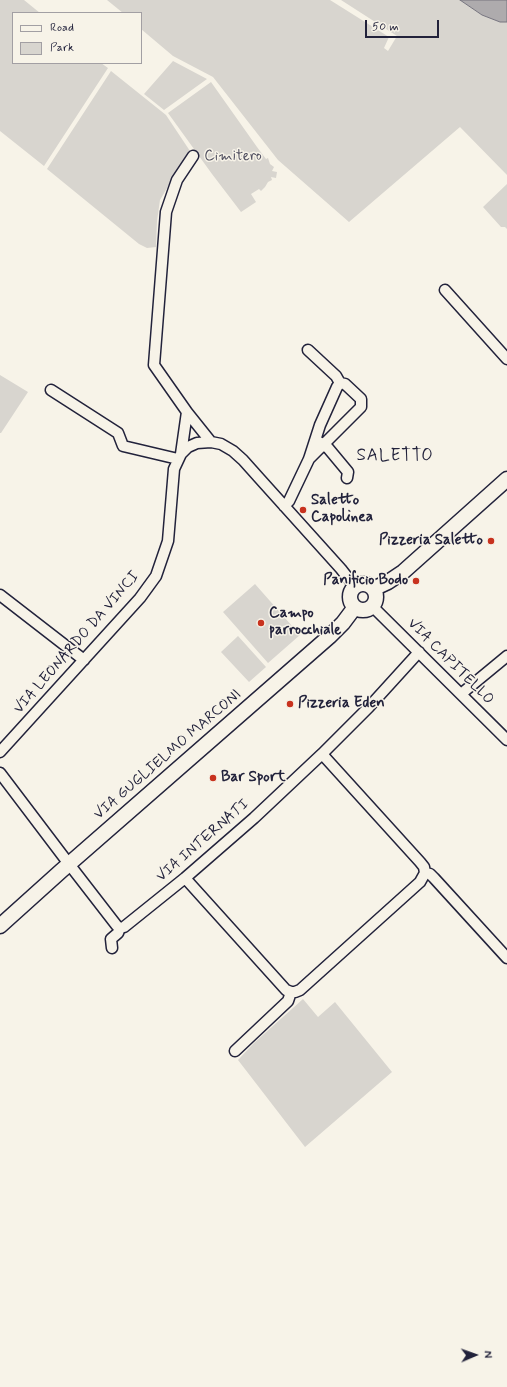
<!DOCTYPE html>
<html>
<head>
<meta charset="utf-8">
<style>
	body { margin:0 }
	#map { position:relative; width:507px; height:1387px; overflow:hidden; background:#f7f3e8; font-family:Mynerve,sans-serif }
	canvas { display:block }
	.legend { position:absolute; left:12px; top:12px; width:130px; height:52px; box-sizing:border-box; background:#f7f3e8; border:1px solid #a29fa3; margin:0; padding:5px 7px; list-style:none; font-size:12px; color:#22223b }
	.legend li { display:flex; align-items:center; gap:8px; height:20px }
	.legend b { width:20px; border:1px solid #a29fa3 }
	.north { position:absolute; left:455px; top:1335px; width:40px; height:40px; -webkit-text-stroke:3px #f7f3e8; paint-order:stroke; rotate:88deg; font-size:11px; font-weight:700; line-height:16px; text-align:center; color:#22223b }
	.north::after { content:''; display:block; margin:auto; width:14px; height:18px; background:#22223b; clip-path:polygon(50% 0,100% 100%,50% 72%,0 100%) }
	.scale { position:absolute; left:365px; top:20px; width:74px; height:18px; box-sizing:border-box; border:2px solid #22223b; border-top:0; padding-left:5px; font-size:12px; line-height:14px; white-space:nowrap; color:#22223b; -webkit-text-stroke:3px #f7f3e8; paint-order:stroke }
</style>
</head>
<body>
<div id="map">
<canvas width="507" height="1387"></canvas>
<ul class="legend">
<li><b style="height:5px;background:#f7f3e8"></b>Road</li>
<li><b style="height:11px;background:#d8d5cf"></b>Park</li>
</ul>
<div class="north">N</div>
<div class="scale">50 m</div>
</div>
<script>
const context = document.querySelector('canvas').getContext('2d');
context.lineJoin = 'round';
function paint(path, color) {
  context.fillStyle = color;
  context.fill(path, 'evenodd');
}
function poly(rows) {
  const path = new Path2D();
  for (const r of rows) {
    if (r.length === 3) {
      path.moveTo(r[0] + r[2], r[1]);
      path.arc(r[0], r[1], r[2], 0, 2 * Math.PI);
      continue;
    }
    path.moveTo(r[0], r[1]);
    for (let i = 2; i < r.length; i += 2) path.lineTo(r[i], r[i + 1]);
  }
  return path;
}
function strokePath(path, color, width, dash) {
  context.strokeStyle = color;
  context.lineWidth = width;
  context.lineCap = dash ? 'butt' : 'round';
  context.setLineDash(dash || []);
  context.stroke(path);
}
function drawText(font, color, halo, rows, align = 'center') {
  context.font = font + ' Mynerve,sans-serif';
  context.lineWidth = 3;
  context.setLineDash([]);
  context.textBaseline = 'middle';
  context.strokeStyle = halo;
  context.fillStyle = color;
  for (const [text, x, y, turn = 0] of rows) {
    context.save();
    context.translate(x, y);
    context.rotate((+turn || 0) * Math.PI / 180);
    context.textAlign = isNaN(turn) ? turn : align;
    if (halo) context.strokeText(text, 0, 0);
    context.fillText(text, 0, 0);
    context.restore();
  }
}
const green = poly([
	[0,0,24,0,40,13,13,13,13,63,101,63,108,68,44,166,0,131],
	[107,0,330,0,389,37,384,48,388,51,397,36,341,0,460,0,482,15,500,22,507,22,507,175,460,127,349,222,278,160,213,77,173,56,141,29,141,13,123,13],
	[173,61,207,79,164,110,144,94],
	[111,71,166,115,190,151,173,178,160,200,157,221,156,247,147,248,139,244,47,169],
	[211,82,257,147,266,159,268,158,270,164,274,167,272,171,277,172,276,178,271,177,272,180,268,182,265,187,261,191,259,189,251,194,256,202,241,212,212,174,168,113],
	[507,184,507,229,505,227,501,227,483,207],
	[0,375,28,392,1,433,0,433],
	[255,584,300,635,268,663,223,612],
	[238,636,266,667,249,682,221,652],
	[303,999,318,1017,335,1002,392,1072,305,1147,238,1060,254,1043]
]);
const water = poly([
	[460,0,507,0,507,22,500,22,482,15,460,0]
]);
const street = poly([
	[445,290,507,359],
	[308,350,336,376,340,383,345,384,361,399,361,407,309,459],
	[51,390,118,433,123,446,178,459],
	[187,412,211,442],
	[319,442,328,448,348,472,347,478],
	[181,454,187,412,154,365,166,212,177,180,193,156],
	[284,506,289,501,309,459,320,425,337,387,340,383],
	[0,595,84,660],
	[372,606,507,740],
	[461,694,507,656],
	[0,752,140,598,156,576,168,541,174,469,181,454,188,447,197,443,211,442,221,444,233,451,243,460,260,479,341,569,355,587],
	[0,773,69,864,117,926,120,928],
	[425,873,430,874,434,878,507,958],
	[185,878,286,990,291,992,295,992,300,990,420,882,425,873,424,867,420,862,322,754],
	[112,948,111,939,118,933,120,928,124,927,185,878,254,818,322,754,369,707,419,652],
	[235,1051,288,1001,291,992]
]);
const secondary = poly([
	[363,597,13],
	[373,589,388,582,403,572,507,479],
	[0,926,61,871,330,636,343,623,355,607]
]);
const markers = [
	[303,510,4,"#c8321e"],
	[491,541,4,"#c8321e"],
	[416,581,4,"#c8321e"],
	[261,623,4,"#c8321e"],
	[290,704,4,"#c8321e"],
	[213,778,4,"#c8321e"]
];
const parkNames = [
	["Cimitero",233,157]
];
const poiNames = [
	["Saletto",311,501],
	["Capolinea",311,518],
	["Pizzeria Saletto",483,541,"right"],
	["Panificio Bodo",408,581,"right"],
	["Campo",269,614],
	["parrocchiale",269,631],
	["Pizzeria Eden",298,704],
	["Bar Sport",221,778]
];
const streetNames = [
	["VIA LEONARDO DA VINCI",77,643,-49],
	["VIA CAPITELLO",450,662,45],
	["VIA GUGLIELMO MARCONI",168,755,-41],
	["VIA INTERNATI",203,841,-41]
];
const quarterNames = [
	["SALETTO",395,456]
];
paint(green, '#d8d5cf');
paint(water, '#aeabad');
strokePath(water, '#76747f', 1);
strokePath(street, '#22223b', 13);
strokePath(secondary, '#22223b', 17);
strokePath(street, '#f7f3e8', 10);
strokePath(secondary, '#f7f3e8', 14);
for (const [x, y, r, color] of markers) {
  const dot = new Path2D();
  dot.arc(x, y, r, 0, 2 * Math.PI);
  context.fillStyle = color;
  context.fill(dot);
  strokePath(dot, '#f7f3e8', 1.5);
}
drawText('15px', '#504f60', '#f7f3e8', parkNames);
drawText('bold 15px', '#22223b', '#f7f3e8', poiNames, 'left');
drawText('15px', '#22223b', '#f7f3e8', streetNames);
context.letterSpacing = '1px';
drawText('17px', '#22223b', '#f7f3e8', quarterNames);
context.letterSpacing = '0px';
</script>
</body>
</html>
